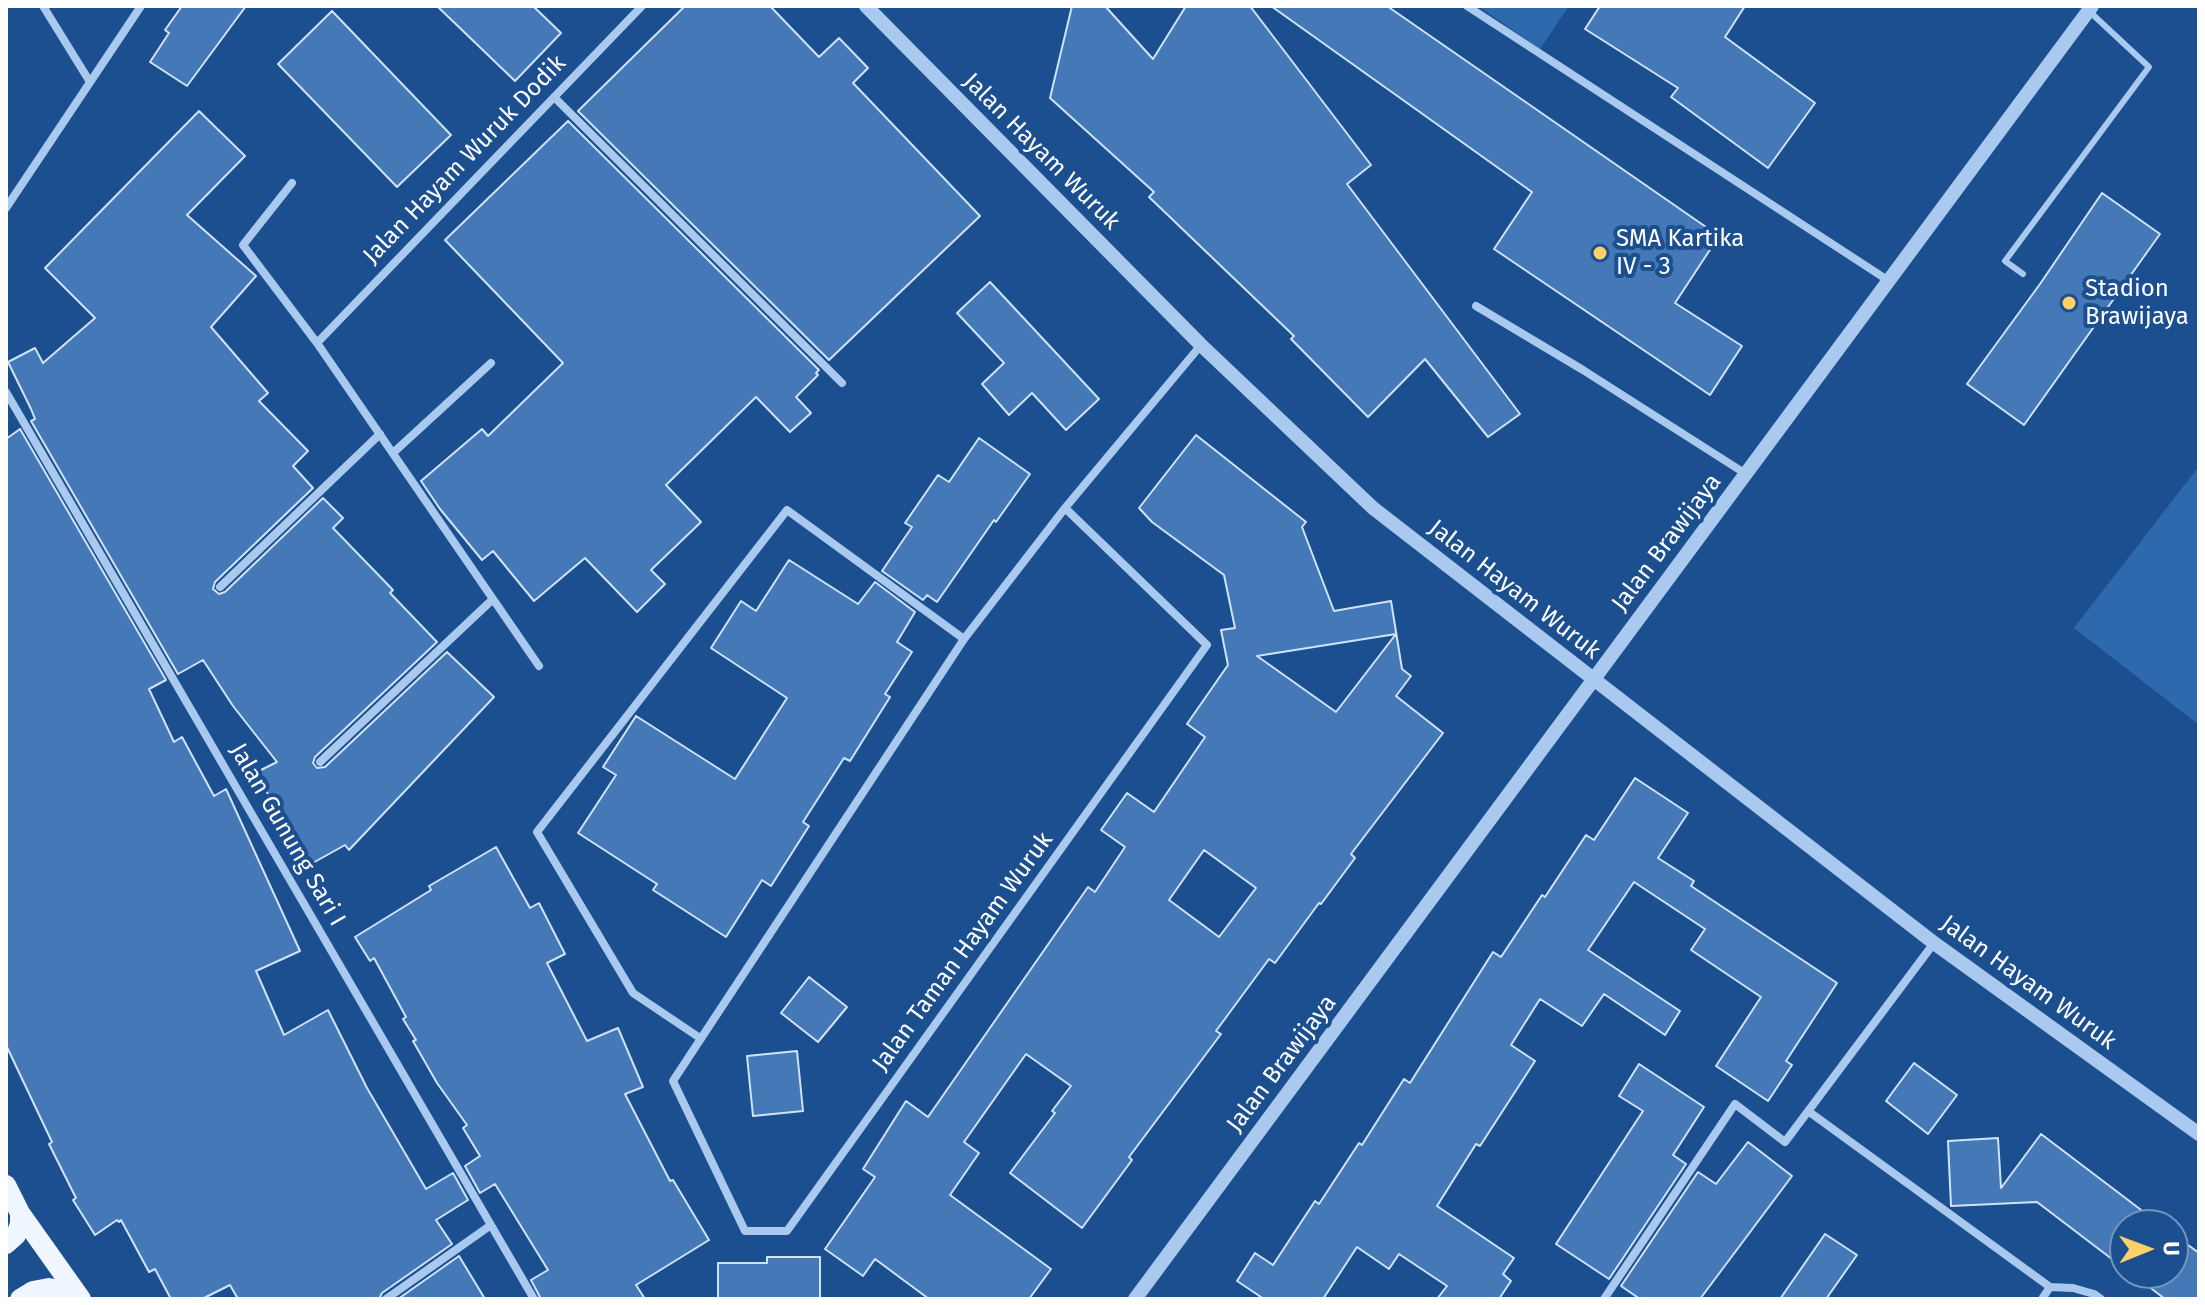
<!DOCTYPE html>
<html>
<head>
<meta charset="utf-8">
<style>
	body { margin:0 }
	#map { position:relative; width:2205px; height:1305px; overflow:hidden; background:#1b4f8f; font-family:"Fira Sans",sans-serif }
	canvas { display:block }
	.frame { position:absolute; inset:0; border:8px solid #fff; pointer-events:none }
	.north { position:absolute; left:2109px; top:1209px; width:80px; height:80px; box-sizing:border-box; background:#1b4f8f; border:2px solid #7695bc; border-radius:50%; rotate:89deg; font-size:22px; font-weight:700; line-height:32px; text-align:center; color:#fff }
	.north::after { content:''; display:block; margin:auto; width:28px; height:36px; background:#ffd166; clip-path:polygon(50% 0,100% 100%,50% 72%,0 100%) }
</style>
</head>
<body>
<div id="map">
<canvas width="2205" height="1305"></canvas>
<div class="frame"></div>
<div class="north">U</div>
</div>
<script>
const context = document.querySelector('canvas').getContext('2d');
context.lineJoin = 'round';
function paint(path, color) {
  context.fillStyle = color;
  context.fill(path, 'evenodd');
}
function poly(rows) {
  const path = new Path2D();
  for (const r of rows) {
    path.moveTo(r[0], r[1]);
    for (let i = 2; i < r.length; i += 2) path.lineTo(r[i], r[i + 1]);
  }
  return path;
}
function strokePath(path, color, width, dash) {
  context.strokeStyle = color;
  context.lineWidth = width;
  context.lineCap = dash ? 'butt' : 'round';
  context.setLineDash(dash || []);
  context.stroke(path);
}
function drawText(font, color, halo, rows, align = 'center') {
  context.font = font + ' "Fira Sans",sans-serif';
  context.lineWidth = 8;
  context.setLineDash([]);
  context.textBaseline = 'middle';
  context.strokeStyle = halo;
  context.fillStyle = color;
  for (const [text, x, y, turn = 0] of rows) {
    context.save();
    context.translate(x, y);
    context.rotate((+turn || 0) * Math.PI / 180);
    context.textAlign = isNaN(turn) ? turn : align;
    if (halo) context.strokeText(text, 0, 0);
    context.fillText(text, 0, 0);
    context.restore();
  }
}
const green = poly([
	[1478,6,1569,6,1540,49],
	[2199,466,2199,725,2074,628]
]);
const building = poly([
	[182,6,246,6,187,86,150,62,169,33,165,30,182,6],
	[437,6,533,6,561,33,515,81,437,6],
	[685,6,770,6,819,57,839,38,868,68,853,83,980,216,829,360,578,111,685,6],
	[1072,6,1105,6,1153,59,1186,6,1250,6,1371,165,1347,184,1520,414,1488,437,1425,359,1368,417,1291,339,1294,336,1149,197,1154,192,1050,98,1072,6],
	[1271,6,1387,6,1719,236,1675,303,1742,346,1710,395,1494,249,1532,192,1271,6],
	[1600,6,1745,6,1725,37,1815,103,1768,168,1671,97,1678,88,1585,29,1600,6],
	[332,11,451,135,397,187,278,64,332,11],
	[199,111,245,156,187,215,256,276,211,327,268,393,259,401,308,451,293,466,313,488,215,582,213,589,219,594,225,592,323,498,343,518,333,528,393,590,390,593,437,642,315,757,313,763,317,768,325,767,447,652,494,697,349,850,345,845,311,864,255,773,277,762,233,706,203,660,178,674,31,421,35,419,31,409,8,362,35,348,43,363,95,318,45,268,199,111],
	[568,121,819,370,816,373,818,375,796,397,811,413,790,432,756,397,666,485,701,522,651,570,665,584,637,612,585,558,534,601,493,551,482,560,440,509,421,481,482,429,488,436,563,363,445,240,568,121],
	[2102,193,2160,234,2024,425,1967,384,2040,284,2102,193],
	[990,282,1099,399,1066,430,1032,393,1009,415,982,384,1004,363,957,313,990,282],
	[20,429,166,680,149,689,174,742,182,737,214,796,226,789,300,951,256,971,284,1035,328,1010,367,1088,426,1189,453,1173,468,1200,436,1220,452,1244,382,1293,379,1299,238,1299,230,1285,202,1299,171,1299,155,1269,149,1272,121,1220,119,1222,117,1220,95,1235,73,1200,76,1198,49,1144,52,1142,6,1045,6,439,20,429],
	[1196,435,1306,522,1302,527,1334,611,1391,601,1402,669,1411,676,1396,696,1443,733,1351,854,1355,858,1321,904,1319,903,1275,963,1269,959,1216,1031,1221,1034,1129,1157,1132,1160,1082,1228,1010,1173,1055,1113,1052,1111,1071,1086,1026,1054,964,1142,979,1153,950,1195,1051,1269,1029,1299,929,1299,875,1259,863,1276,825,1249,875,1177,863,1169,906,1101,928,1117,1088,887,1095,892,1125,847,1101,830,1127,793,1154,812,1205,737,1187,724,1228,665,1221,630,1235,628,1224,575,1152,522,1139,508,1196,435],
	[1396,634,1336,712,1257,656,1396,634],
	[1204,850,1256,888,1219,937,1169,900,1204,850],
	[979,438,1030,474,996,522,994,520,937,602,927,595,923,600,882,571,912,527,905,523,938,475,949,482,979,438],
	[789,560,858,604,875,582,915,612,897,642,912,652,885,694,890,697,850,761,844,758,803,822,809,826,771,886,762,880,726,937,653,890,657,884,578,833,616,775,603,767,636,716,735,779,787,698,711,648,741,601,756,611,789,560],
	[1635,778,1688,813,1658,858,1694,881,1691,886,1837,983,1786,1061,1792,1065,1768,1101,1716,1066,1761,997,1691,950,1705,929,1634,882,1588,950,1680,1011,1665,1035,1604,994,1582,1026,1540,999,1511,1045,1535,1061,1480,1146,1476,1144,1437,1206,1514,1258,1503,1274,1511,1281,1499,1299,1437,1299,1447,1286,1399,1254,1389,1269,1357,1247,1323,1299,1264,1299,1237,1281,1255,1253,1273,1265,1315,1201,1319,1204,1359,1143,1362,1145,1404,1079,1410,1083,1493,952,1501,957,1542,895,1545,897,1586,835,1594,840,1635,778],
	[496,847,530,908,539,903,565,954,547,963,587,1041,618,1028,643,1087,625,1094,670,1181,673,1180,709,1240,636,1285,645,1299,541,1299,531,1280,548,1270,495,1184,480,1193,465,1166,480,1156,463,1128,467,1125,437,1083,413,1041,416,1040,403,1019,406,1017,374,958,370,961,355,937,431,890,429,886,496,847],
	[809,977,847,1007,818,1042,781,1013,809,977],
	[797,1051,803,1111,753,1116,747,1056,797,1051],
	[1914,1063,1957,1095,1928,1134,1886,1101,1914,1063],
	[1639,1064,1704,1107,1673,1155,1686,1164,1609,1279,1556,1244,1643,1111,1619,1096,1639,1064],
	[2041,1134,2161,1225,2125,1225,2125,1269,2037,1202,1951,1206,1948,1141,1998,1138,2001,1188,2041,1134],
	[1748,1142,1792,1176,1700,1299,1640,1299,1621,1286,1698,1172,1716,1184,1748,1142],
	[1825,1234,1857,1255,1826,1299,1780,1299,1825,1234],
	[2173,1234,2199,1253,2199,1299,2165,1299,2131,1273,2173,1273,2173,1234],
	[459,1256,485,1299,398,1299,459,1256],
	[767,1257,820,1257,820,1299,718,1299,718,1263,767,1263,767,1257]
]);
const service = poly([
	[2023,274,2005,261,2149,67,2090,12]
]);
const minor = poly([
	[43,6,90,82],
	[1467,6,1889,281],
	[554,97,842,383],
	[292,183,243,245,317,343,539,666],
	[6,208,141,6],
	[1476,306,1583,370,1746,474],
	[317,343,642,6],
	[6,392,534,1299],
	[393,453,491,363],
	[1065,508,1207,645,787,1231,745,1231,673,1081,964,639,1065,508,1201,345],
	[220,587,380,434],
	[320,762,493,599],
	[700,1038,633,993,537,832,787,510,964,639],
	[1808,1111,2050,1287],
	[386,1299,491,1225],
	[1604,1299,1735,1104,1785,1142,1934,943],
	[2042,1299,2050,1287,2073,1288,2094,1294,2101,1299]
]);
const tertiary = poly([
	[866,6,1201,345,1373,508,1934,943,2199,1134],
	[1135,1299,2092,6]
]);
const primary = poly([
	[6,1185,20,1213,81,1299],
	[6,1244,16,1235,20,1224,20,1213],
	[20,1299,33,1291,49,1288,65,1291,79,1299]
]);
const markers = [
	[1600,253,8,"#ffd166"],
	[2069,303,8,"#ffd166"]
];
const streetNames = [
	["Jalan Hayam Wuruk",1041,152,45],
	["Jalan Hayam Wuruk Dodik",465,160,-46],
	["Jalan Brawijaya",1667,543,-53],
	["Jalan Hayam Wuruk",1514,590,38],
	["Jalan Gunung Sari I",287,835,60],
	["Jalan Taman Hayam Wuruk",963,952,-54],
	["Jalan Hayam Wuruk",2028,983,36],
	["Jalan Brawijaya",1282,1064,-53]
];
const poiNames = [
	["SMA Kartika",1616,239],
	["IV - 3",1616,267],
	["Stadion",2085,289],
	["Brawijaya",2085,317]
];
paint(green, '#2e69ad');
paint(building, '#4478b7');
strokePath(building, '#cfe3fa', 2);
strokePath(service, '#a9c9ee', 6);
strokePath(minor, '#a9c9ee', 8);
strokePath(tertiary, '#a9c9ee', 14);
strokePath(primary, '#f0f6ff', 20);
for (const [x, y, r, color] of markers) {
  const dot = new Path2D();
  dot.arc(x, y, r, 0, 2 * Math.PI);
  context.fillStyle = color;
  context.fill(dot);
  strokePath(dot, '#1b4f8f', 3);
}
drawText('24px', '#fff', '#1b4f8f', streetNames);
drawText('24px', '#fff', '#1b4f8f', poiNames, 'left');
</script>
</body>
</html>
